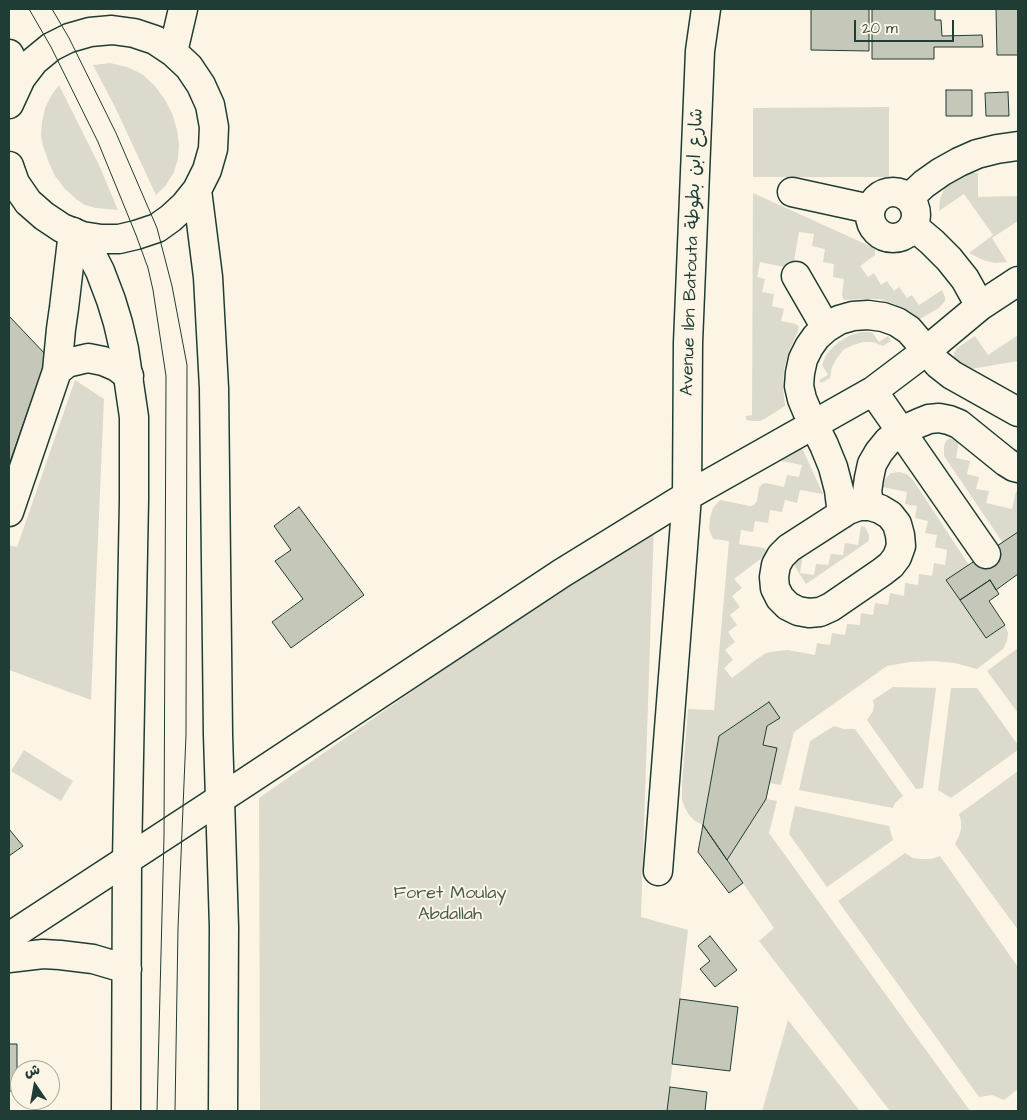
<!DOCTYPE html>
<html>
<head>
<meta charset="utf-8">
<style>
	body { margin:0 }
	#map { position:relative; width:1027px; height:1120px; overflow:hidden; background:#fcf5e5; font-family:"Architects Daughter","Playpen Sans Arabic",sans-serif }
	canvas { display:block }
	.frame { position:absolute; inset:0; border:10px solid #1f3d34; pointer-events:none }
	.north { position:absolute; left:10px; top:1060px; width:50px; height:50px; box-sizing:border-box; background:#fcf5e5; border:1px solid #a4ab9e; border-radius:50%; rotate:348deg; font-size:14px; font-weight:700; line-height:20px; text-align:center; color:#1f3d34 }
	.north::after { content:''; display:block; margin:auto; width:18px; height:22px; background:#1f3d34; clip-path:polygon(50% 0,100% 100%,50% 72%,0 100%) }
	.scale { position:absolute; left:854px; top:20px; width:100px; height:22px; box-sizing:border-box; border:2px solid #1f3d34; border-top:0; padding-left:6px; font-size:15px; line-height:18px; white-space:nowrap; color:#1f3d34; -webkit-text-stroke:4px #fcf5e5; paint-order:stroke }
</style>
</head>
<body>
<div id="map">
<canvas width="1027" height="1120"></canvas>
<div class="frame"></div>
<div class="north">ش</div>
<div class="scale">20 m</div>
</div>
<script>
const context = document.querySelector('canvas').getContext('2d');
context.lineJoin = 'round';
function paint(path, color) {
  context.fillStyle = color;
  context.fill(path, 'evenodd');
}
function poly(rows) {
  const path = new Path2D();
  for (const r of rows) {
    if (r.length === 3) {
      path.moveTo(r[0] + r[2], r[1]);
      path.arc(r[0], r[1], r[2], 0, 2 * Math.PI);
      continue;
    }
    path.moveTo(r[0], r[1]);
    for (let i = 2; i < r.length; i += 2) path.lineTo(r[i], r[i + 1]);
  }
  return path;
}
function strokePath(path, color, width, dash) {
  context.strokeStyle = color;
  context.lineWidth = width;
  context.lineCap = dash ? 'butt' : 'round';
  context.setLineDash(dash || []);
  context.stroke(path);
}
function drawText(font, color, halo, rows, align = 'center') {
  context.font = font + ' "Architects Daughter","Playpen Sans Arabic",sans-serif';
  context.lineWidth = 4;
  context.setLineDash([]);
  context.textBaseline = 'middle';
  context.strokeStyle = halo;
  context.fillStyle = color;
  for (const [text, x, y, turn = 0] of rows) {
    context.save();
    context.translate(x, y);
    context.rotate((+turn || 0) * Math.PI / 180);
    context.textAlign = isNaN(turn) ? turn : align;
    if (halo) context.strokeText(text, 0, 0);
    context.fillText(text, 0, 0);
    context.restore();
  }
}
const green = poly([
	[110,63,127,67,142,74,155,86,165,100,172,113,177,130,179,144,178,159,174,172,166,185,156,195,115,107,93,65],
	[59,85,100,167,118,210,96,208,85,205,76,199,65,189,55,176,49,163,43,146,41,135,42,122,45,108,51,96],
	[889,107,889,177,753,177,753,108],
	[968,173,978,173,978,197,1018,196,1018,221,992,238,1007,262,995,263,983,260,969,253,993,235,964,194,939,211,940,199,944,189,950,181],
	[753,193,872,247,875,249,875,255,860,266,868,277,874,273,881,285,887,281,894,291,899,287,907,298,912,295,919,305,942,290,945,297,945,301,939,308,920,319,908,310,894,304,880,299,864,299,846,300,843,299,842,294,844,279,833,277,834,264,823,262,825,249,812,246,814,234,799,232,794,261,788,262,784,267,760,262,757,277,765,279,762,292,774,294,772,306,784,309,781,321,796,324,799,327,798,331,789,351,784,369,783,388,785,406,766,418,760,421,753,421,746,420,746,416,752,415],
	[861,332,872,332,879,342,888,336,891,341,883,346,873,342,863,342,853,345,843,350,837,358,832,367,830,378,821,383,819,380,828,375,822,365,826,355,833,347,842,340,851,335],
	[1018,335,1018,361,971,369,966,369,956,363,954,358,954,353,957,348,975,336,988,355],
	[75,380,104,399,91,700,9,670,9,545,17,547],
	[960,435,956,458,970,461,967,474,979,477,976,489,989,491,986,503,1012,509,1016,491,1018,493,1018,532,1003,543,944,456,944,446,946,441,950,438],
	[802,448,823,494,800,490,797,503,785,500,782,512,770,510,768,523,755,521,753,532,741,530,739,544,764,548,767,551,767,554,734,579,742,588,732,596,740,607,730,615,737,625,728,632,735,642,725,650,733,660,724,668,732,678,757,659,766,653,777,651,788,650,815,655,817,643,830,645,832,633,845,635,847,624,860,625,861,613,873,615,875,603,888,605,890,593,904,596,905,583,918,585,919,574,932,576,934,563,945,565,947,550,935,547,937,535,925,533,928,521,915,518,917,506,905,504,907,492,882,487,885,479,891,473,899,472,907,474,913,480,969,565,947,581,986,637,1005,625,1008,633,1007,641,1003,649,977,669,955,663,932,661,910,662,887,666,794,732,781,785,769,783,763,745,767,726,780,718,769,702,719,736,703,825,695,821,689,815,685,808,682,800,682,783,688,709,714,710,729,541,713,539,709,529,710,518,713,508,720,500,750,506,754,505,757,501,759,488,762,484,766,483,784,487,787,475,799,477,802,465,781,461,785,456,796,450],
	[654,523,641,917,688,930,667,1111,260,1111,259,798],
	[861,526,865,527,869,535,869,540,866,543,806,584,794,565,794,560,804,548,800,573,814,575,816,564,828,565,831,554,843,555,845,543,858,545],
	[1018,648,1018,713,987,671],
	[893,687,936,688,923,788,916,789,867,720,873,711,874,705,873,700],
	[951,688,977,688,1018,745,1018,750,951,798,938,790],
	[834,726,844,729,855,729,903,796,895,803,893,808,799,790,810,741],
	[24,750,73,781,61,801,11,771],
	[1018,771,1018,930,955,844,959,836,961,829,961,821,959,814],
	[766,799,777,801,769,833,970,1111,890,1111,759,941,774,928,727,860],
	[795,806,889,826,893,840,827,887,789,834],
	[905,853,913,858,922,859,931,859,940,856,1018,967,1018,1089,1004,1100,992,1095,979,1097,838,901],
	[788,1020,860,1111,762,1111]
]);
const building = poly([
	[811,9,869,9,869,51,811,50,811,9],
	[872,9,935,9,935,20,941,20,942,36,982,35,983,47,934,47,934,59,872,59,872,9],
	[996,9,1018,9,1018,55,997,55,996,9],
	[946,90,972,90,972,116,946,116,946,90],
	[1008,92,1009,116,986,116,985,93,1008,92],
	[9,316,47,356,9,465,9,316],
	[299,507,364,595,291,648,272,622,303,599,275,561,291,550,274,526,299,507],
	[1018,532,1018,574,996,590,990,580,960,600,946,580,1018,532],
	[990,580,999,594,989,601,1005,625,986,638,960,600,990,580],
	[769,702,780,718,767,726,763,745,777,748,766,799,727,860,703,825,719,736,769,702],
	[703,825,743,883,729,893,698,852,703,825],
	[9,829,23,846,9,856,9,829],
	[710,936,737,970,715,987,700,969,710,961,698,946,710,936],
	[680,999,738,1007,730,1071,672,1064,680,999],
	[9,1044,17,1044,17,1091,9,1091,9,1044],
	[670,1087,707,1092,705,1111,667,1111,670,1087]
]);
const minor = poly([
	[792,192,870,209],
	[893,215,23],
	[909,198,924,184,941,172,959,162,977,154,997,149,1018,146],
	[913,226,932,242,949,259,965,279,980,306],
	[796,276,826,328],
	[57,371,67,363,88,358,103,361,117,367,129,376],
	[873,391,986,554],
	[859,506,870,506,880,509,890,515,897,524,900,535,901,546,897,557,891,565,882,572,831,607,820,612,809,613,798,611,788,606,780,598,775,588,774,577,776,565,781,556,789,548,848,510,859,506],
	[870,506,867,492,869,478,872,464,879,452,888,441,901,431,919,423,929,419,939,418,949,420,959,424,1006,462,1014,467,1018,468],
	[9,512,57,371,61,329,64,308,73,232],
	[842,514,839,490,833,467,824,445,807,411,802,399,799,386,800,373,803,359,809,347,816,337,826,328,839,320,853,316,868,315,883,317,897,322,909,330,938,364,952,375,1018,412],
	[658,871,687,496,688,343,700,51,706,9],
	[9,937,246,782,562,573,687,496,873,391,926,351,980,306,1018,281]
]);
const major = poly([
	[173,52,183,9],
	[9,54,21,78],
	[9,104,21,78,34,61,51,47,69,38,90,32,112,30,134,33,155,40,173,52,189,67,201,85,210,105,214,127,213,149,207,170,197,190,185,205,171,218,157,228,136,235,119,239,101,239,82,236,62,228,44,216,28,202,15,183,9,166],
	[197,190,208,277,214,388,218,735,224,927,223,1111],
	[82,236,100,271,111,300,118,323,124,349,134,417,134,500,127,860,126,1111],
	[9,958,43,954,60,955,93,959,127,969]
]);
const tram = poly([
	[29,9,51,47,98,142,136,235,148,268,153,290,166,376,164,836,157,1111],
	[52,9,69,38,116,133,157,228,172,286,187,365,186,735,178,928,175,1111]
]);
const streetNames = [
	["Avenue Ibn Batouta شارع ابن بطوطة",693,252,-88]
];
const parkNames = [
	["Foret Moulay",450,894],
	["Abdallah",450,915]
];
paint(green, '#dcdacc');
paint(building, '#c5c7b9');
strokePath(building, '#1f3d34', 1);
strokePath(minor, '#1f3d34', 31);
strokePath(major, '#1f3d34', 31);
strokePath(minor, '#fcf5e5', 28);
strokePath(major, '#fcf5e5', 28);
strokePath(tram, '#1f3d34', 1);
drawText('18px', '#1f3d34', '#fcf5e5', streetNames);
drawText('18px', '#455c52', '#fcf5e5', parkNames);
</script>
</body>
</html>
